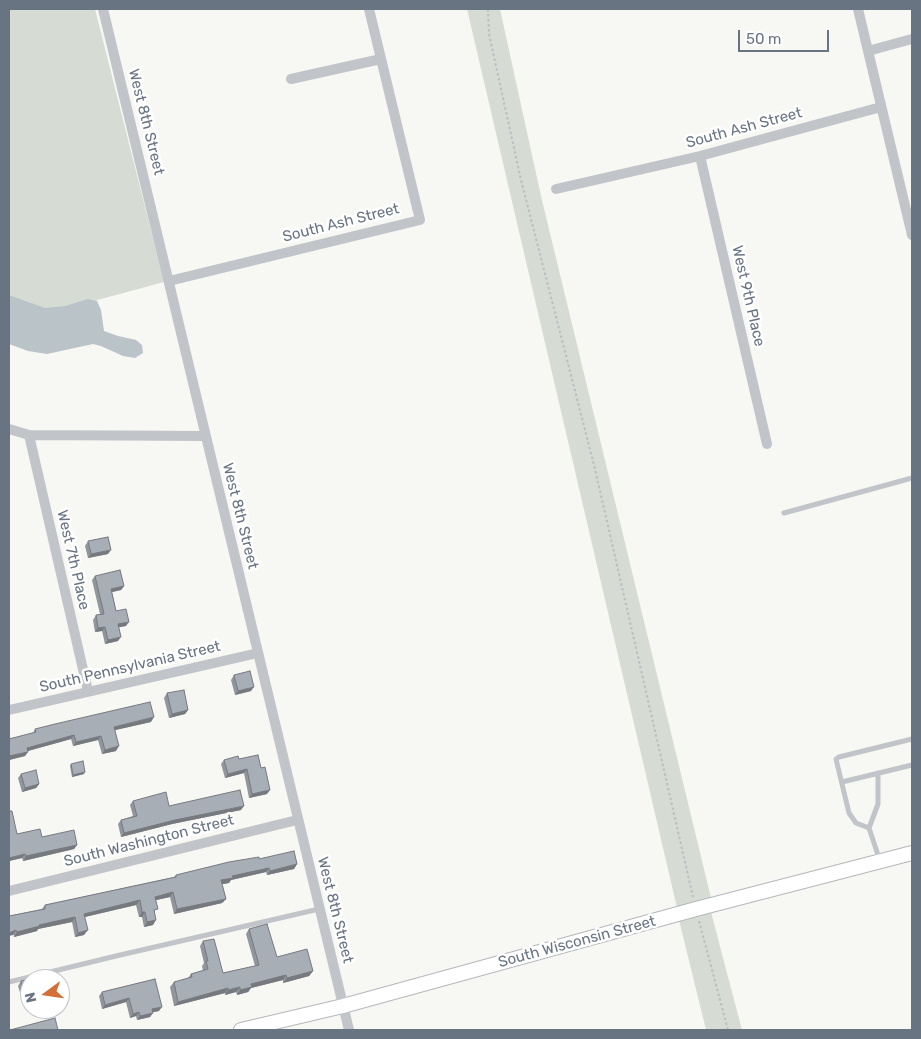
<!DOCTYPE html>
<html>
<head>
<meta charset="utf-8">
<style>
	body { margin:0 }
	#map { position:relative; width:921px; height:1039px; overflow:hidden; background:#f7f7f4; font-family:Rubik,sans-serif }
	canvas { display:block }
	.frame { position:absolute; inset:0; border:10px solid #697483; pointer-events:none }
	.north { position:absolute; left:20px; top:969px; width:50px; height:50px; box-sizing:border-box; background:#fff; border:1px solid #c3c7cd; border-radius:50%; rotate:256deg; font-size:14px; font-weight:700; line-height:20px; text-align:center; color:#697483 }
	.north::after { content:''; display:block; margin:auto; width:18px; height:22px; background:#d37038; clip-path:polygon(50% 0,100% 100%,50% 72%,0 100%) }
	.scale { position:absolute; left:738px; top:30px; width:91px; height:22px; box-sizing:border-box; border:2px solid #697483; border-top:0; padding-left:6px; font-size:15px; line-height:18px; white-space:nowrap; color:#697483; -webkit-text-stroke:4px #fff; paint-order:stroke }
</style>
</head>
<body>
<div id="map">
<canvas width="921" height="1039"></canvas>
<div class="frame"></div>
<div class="north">N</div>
<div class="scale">50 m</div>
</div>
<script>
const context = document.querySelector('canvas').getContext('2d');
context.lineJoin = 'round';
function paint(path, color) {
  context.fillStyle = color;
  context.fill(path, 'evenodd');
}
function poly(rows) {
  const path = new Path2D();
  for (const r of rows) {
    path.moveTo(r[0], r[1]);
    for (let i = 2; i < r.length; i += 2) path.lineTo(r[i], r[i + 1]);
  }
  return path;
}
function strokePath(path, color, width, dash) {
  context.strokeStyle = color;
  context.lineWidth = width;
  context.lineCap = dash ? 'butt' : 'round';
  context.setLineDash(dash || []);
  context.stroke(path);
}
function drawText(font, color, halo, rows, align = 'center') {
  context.font = font + ' Rubik,sans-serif';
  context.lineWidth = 5;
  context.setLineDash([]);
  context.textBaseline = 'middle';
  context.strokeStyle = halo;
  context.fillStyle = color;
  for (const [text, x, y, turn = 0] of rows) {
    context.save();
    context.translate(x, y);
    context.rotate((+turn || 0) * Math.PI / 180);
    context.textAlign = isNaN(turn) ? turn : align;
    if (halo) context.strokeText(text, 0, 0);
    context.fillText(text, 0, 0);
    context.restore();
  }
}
const green = poly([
	[9,9,95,9,164,282,9,324,9,309,30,303,9,295],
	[467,9,500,9,541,196,712,902,678,912],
	[711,912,742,1030,706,1030,679,920]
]);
const water = poly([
	[9,295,45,308,65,306,88,299,97,301,101,310,104,331,118,336,136,340,142,345,143,353,135,358,123,356,101,346,93,344,47,354,28,351,9,344]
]);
const path = poly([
	[488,9,489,34,521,180,595,469,693,897],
	[699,921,728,1030]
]);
const lane = poly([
	[784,513,912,478],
	[878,773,878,804,869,828,880,861],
	[842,782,912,765],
	[869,828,856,823,849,813,836,759,839,757,912,739],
	[9,982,116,956,319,909]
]);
const street = poly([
	[103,9,349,1030],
	[858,9,912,235],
	[868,51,912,39],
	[291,79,381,59],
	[700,156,767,444],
	[556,189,700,156,881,107],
	[169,281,420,220,369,9],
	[9,429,29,435,206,436],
	[29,435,88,691],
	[9,710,258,653],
	[9,891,297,820]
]);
const secondary = poly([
	[241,1030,343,1006,696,909,912,853]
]);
const wall = poly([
	[88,541,108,554,88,558,85,546],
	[95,576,124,586,121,590,112,592,116,611,126,626,119,627,118,641,105,644,102,631,95,632,93,620,96,615,100,614,92,580],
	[234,675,251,691,235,695,231,680],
	[167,693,188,710,185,714,169,718,164,698],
	[151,722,115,730,116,751,102,754,98,740,73,746,71,739,28,751,25,756,9,760,9,739,33,733,35,729],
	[239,759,261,768,267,794,249,798,244,773,225,778,221,764,224,760],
	[71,764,84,774,72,777,70,766],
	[21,774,39,784,36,788,22,792,18,778],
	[133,801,169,806,241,810,172,824,121,837,118,824,121,820,133,816,130,805],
	[9,811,17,834,42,837,77,845,74,849,23,861,22,858,9,861],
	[259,859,297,864,294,869,267,875,266,872,231,880,229,883,222,884,226,899,222,903,174,914,170,897,156,900,153,925,144,927,142,917,139,917,136,905,85,917,84,935,75,937,72,922,38,929,37,931,14,937,9,916,42,909,45,905,174,877,176,875],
	[249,929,277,957,313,971,309,976,283,983,283,980,251,988,248,992,237,995,236,992,225,995,225,993,174,1006,170,987,174,982,188,978,191,974,203,971,202,966,204,963,200,946,203,941,223,973,255,966,246,934],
	[155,979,159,1011,153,1012,150,1017,137,1020,136,1016,130,1018,126,1002,102,1009,99,996,102,992],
	[21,981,30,996,22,999,18,986]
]);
const shadedWall = poly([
	[111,550,108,554,88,558,91,554],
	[124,586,121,590,108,593,111,589],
	[129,622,126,626,115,628,118,624],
	[105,627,102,631,95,632,98,628],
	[121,637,118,641,105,644,108,640],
	[254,687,251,691,235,695,238,691],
	[188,710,185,714,169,718,172,714],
	[154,717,151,722,111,731,114,727],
	[74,735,71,739,24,752,27,748],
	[101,736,98,740,73,746,76,742],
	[119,746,116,751,102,754,105,750],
	[28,752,25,756,9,760,9,756],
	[247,769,244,773,225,778,228,774],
	[85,772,84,774,72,777,73,775],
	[39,784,36,788,22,792,25,788],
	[270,790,267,794,249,798,252,794],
	[244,806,241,810,172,824,121,837,124,833,175,820],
	[77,845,74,849,23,861,26,856],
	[25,854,22,858,9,861,9,858],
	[297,864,294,869,267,875,270,871],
	[269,868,266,872,231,880,229,883,218,885,221,880,232,876],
	[173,892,170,897,152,901,155,897],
	[226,899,222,903,174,914,177,909],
	[140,900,136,905,80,918,84,914],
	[142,912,145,912,142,917,139,917],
	[75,917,72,922,38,929,37,931,14,937,17,932,39,925],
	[156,920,153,925,144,927,147,922],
	[16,930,13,935,9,936,9,933],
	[88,930,84,935,75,937,78,933],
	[313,971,309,976,283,983,287,978],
	[286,975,283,980,251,988,248,992,237,995,240,990,251,984],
	[240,987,236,992,225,995,228,990],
	[228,988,225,993,174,1006,178,1002],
	[30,993,30,996,22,999,24,994],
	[129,998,126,1002,102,1009,105,1005],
	[162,1007,159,1011,149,1013,152,1009],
	[139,1012,136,1016,130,1018,133,1014],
	[153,1013,150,1017,137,1020,140,1016]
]);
const building = poly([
	[108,537,111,550,91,554,88,541,108,537],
	[120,570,124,586,111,589,116,611,126,609,129,622,118,624,121,637,108,640,105,627,98,628,96,615,104,614,95,576,120,570],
	[250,671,254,687,238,691,234,675,250,671],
	[184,690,188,710,172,714,167,693,184,690],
	[150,702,154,717,114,727,119,746,105,750,101,736,76,742,74,735,27,748,28,752,9,756,9,739,36,732,35,729,55,724,150,702],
	[258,755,261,768,265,767,270,790,252,794,247,769,228,774,224,760,238,756,239,759,258,755],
	[83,761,85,772,73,775,71,764,83,761],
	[36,770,39,784,25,788,21,774,36,770],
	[240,790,244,806,175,820,124,833,121,820,137,816,133,801,166,792,169,806,240,790],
	[9,811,12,811,17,834,40,829,42,837,74,830,77,845,26,856,25,854,9,858,9,811],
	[294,851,297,864,270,871,269,868,232,876,233,878,221,880,226,899,177,909,173,892,155,897,158,909,154,910,156,920,147,922,145,912,142,912,140,900,84,914,88,930,78,933,75,917,39,925,40,926,17,932,16,930,9,933,9,916,45,909,45,905,176,877,176,875,229,862,259,857,259,859,294,851],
	[267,924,277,957,307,949,313,971,287,978,286,975,251,984,252,987,240,990,240,987,228,990,228,988,178,1002,174,982,192,977,191,974,208,969,206,961,208,961,203,941,214,939,223,973,259,965,249,929,267,924],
	[30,979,30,993,24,994,21,981,30,979],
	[155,979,162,1007,152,1009,153,1013,140,1016,139,1012,133,1014,129,998,105,1005,102,992,155,979],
	[55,1018,58,1030,10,1030,55,1018]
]);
const streetNames = [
	["West 8th Street",146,122,76],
	["South Ash Street",744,128,-15],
	["South Ash Street",341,223,-14],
	["West 9th Place",748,296,77],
	["West 8th Street",240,516,76],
	["West 7th Place",73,560,77],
	["South Pennsylvania Street",130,667,-13],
	["South Washington Street",149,841,-14],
	["West 8th Street",335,910,76],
	["South Wisconsin Street",577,942,-15]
];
paint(green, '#d6dcd4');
paint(water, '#bac3c8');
strokePath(secondary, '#b4b7bc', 16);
strokePath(path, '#bbbdc0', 2, [2.5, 2.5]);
strokePath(lane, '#c1c4c8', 5);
strokePath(street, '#c1c4c8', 10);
strokePath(secondary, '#fff', 14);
paint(wall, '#90969c');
paint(shadedWall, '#767a7f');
paint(building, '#a8aeb5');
strokePath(building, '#767a7f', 1);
drawText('15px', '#697483', '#fff', streetNames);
</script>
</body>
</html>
